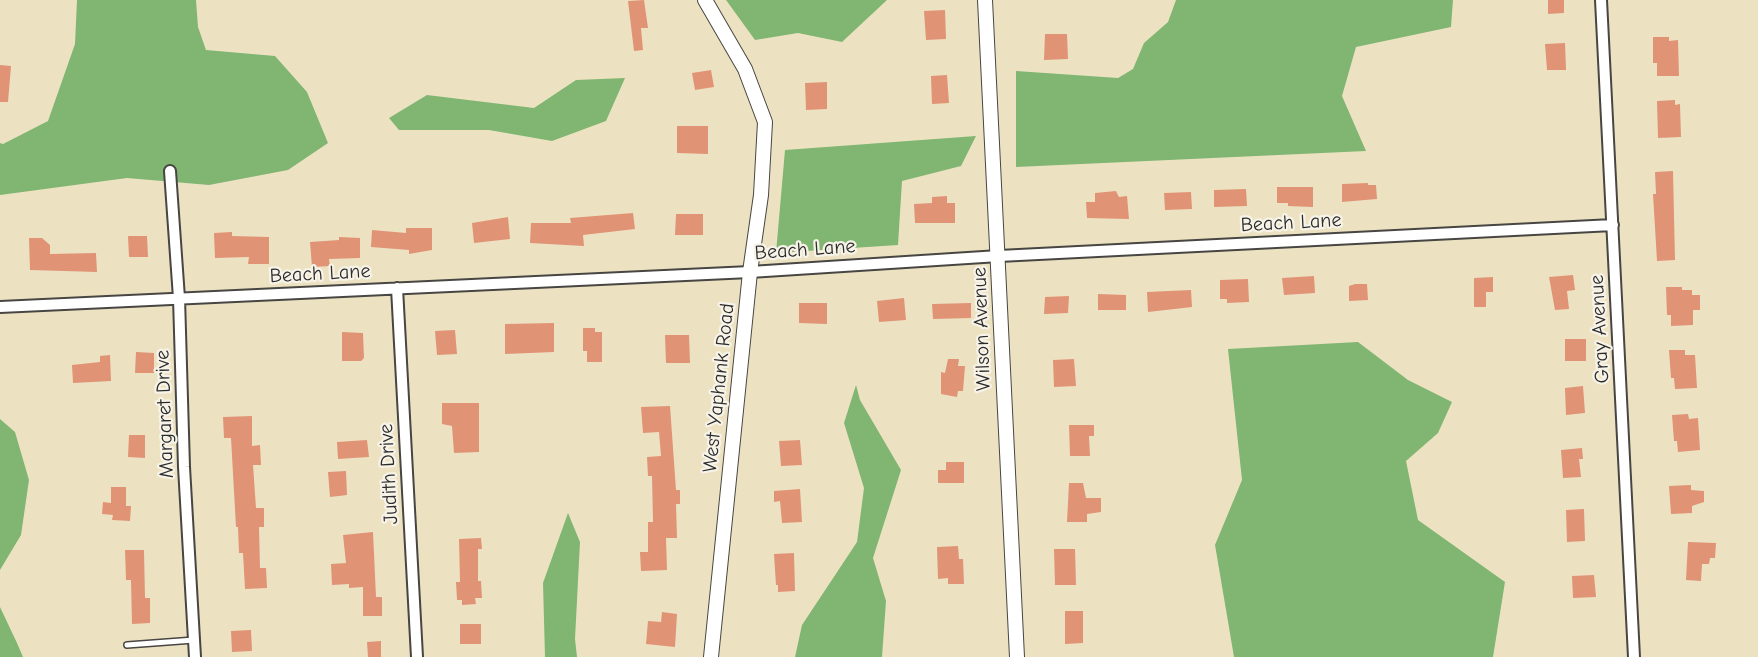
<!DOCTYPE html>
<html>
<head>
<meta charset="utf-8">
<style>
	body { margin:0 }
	canvas { display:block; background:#ece2c2 }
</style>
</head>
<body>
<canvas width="1758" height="657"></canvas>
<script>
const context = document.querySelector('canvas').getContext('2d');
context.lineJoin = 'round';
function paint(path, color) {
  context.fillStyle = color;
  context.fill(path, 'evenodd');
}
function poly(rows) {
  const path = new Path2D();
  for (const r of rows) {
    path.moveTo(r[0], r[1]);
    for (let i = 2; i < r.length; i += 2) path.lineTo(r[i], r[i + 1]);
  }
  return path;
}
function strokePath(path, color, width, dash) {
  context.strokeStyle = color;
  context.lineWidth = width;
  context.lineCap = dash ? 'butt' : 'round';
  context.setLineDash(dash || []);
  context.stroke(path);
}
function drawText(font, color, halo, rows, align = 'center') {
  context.font = font + ' "Comic Neue",sans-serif';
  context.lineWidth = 4.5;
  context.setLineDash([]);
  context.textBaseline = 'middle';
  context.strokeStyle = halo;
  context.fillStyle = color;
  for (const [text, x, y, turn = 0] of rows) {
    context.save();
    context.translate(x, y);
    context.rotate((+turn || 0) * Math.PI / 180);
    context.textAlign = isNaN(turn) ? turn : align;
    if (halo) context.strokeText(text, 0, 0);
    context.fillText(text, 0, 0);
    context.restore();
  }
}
const forest = poly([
	[77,0,196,0,198,27,206,50,275,56,307,92,328,143,288,170,209,185,127,178,0,195,0,143,3,144,48,121,75,44],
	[726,0,887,0,842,42,798,33,755,40],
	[1176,0,1453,0,1451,27,1356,47,1342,96,1366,151,1016,167,1016,71,1118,78,1133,69,1144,43,1168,22],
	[625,78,606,121,552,141,489,130,399,130,389,118,427,95,534,108,576,80],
	[976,136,961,166,902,181,898,245,776,253,785,150],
	[1358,342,1408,380,1452,402,1438,433,1406,461,1418,520,1505,582,1493,657,1234,657,1215,545,1242,480,1228,349],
	[856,385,860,400,901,470,873,558,886,601,882,657,795,657,802,625,857,542,864,488,844,423],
	[0,419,15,432,29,480,21,535,0,570],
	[568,513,580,542,575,639,577,657,545,657,543,583],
	[0,607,17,643,23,657,0,657]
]);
const building = poly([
	[644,0,648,28,641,28,643,50,634,51,628,1],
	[1548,0,1564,0,1564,13,1548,14],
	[945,10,946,39,926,40,924,11],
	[1045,34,1067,34,1068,59,1044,60],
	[1653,37,1669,37,1669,41,1678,40,1679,76,1657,76,1657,63,1653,63],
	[1565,43,1566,70,1547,70,1545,44],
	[0,65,11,66,8,102,0,102],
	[711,70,714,87,695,90,692,73],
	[947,75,949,103,932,104,931,76],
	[827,82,827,109,806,110,805,83],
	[1675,100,1675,105,1680,104,1681,137,1658,138,1657,101],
	[677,126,708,126,708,154,677,153],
	[1673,171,1675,260,1657,261,1653,194,1656,194,1655,172],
	[1368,183,1368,185,1376,185,1377,199,1342,202,1342,184],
	[1277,187,1313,187,1313,207,1288,206,1288,203,1277,203],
	[1246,189,1247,206,1214,207,1214,190],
	[1116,191,1119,197,1127,196,1129,219,1087,218,1086,202,1095,202,1095,193],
	[1191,192,1192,209,1165,210,1164,193],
	[947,196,947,203,955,203,955,223,915,223,914,204,932,203,932,197],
	[633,213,635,229,583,235,584,246,530,243,531,223,571,223,570,218],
	[676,214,703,214,703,235,675,235],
	[508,217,510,239,474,243,472,223],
	[406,228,432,228,432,250,409,254,409,250,371,247,372,230,406,233],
	[232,232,232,236,269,237,269,264,248,264,249,257,215,258,214,233],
	[128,236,147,236,148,257,129,257],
	[339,237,360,238,360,258,329,259,330,266,312,267,310,242,339,240],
	[29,238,42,238,50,245,50,254,96,253,97,272,30,270],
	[1573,275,1575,290,1567,291,1569,309,1555,310,1549,277],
	[1314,276,1315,293,1284,295,1282,278],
	[1493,277,1493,292,1486,292,1486,307,1474,307,1474,278],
	[1248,279,1249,302,1227,303,1227,299,1220,299,1220,280],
	[1355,284,1367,284,1368,300,1349,301,1349,286],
	[1666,287,1682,287,1682,290,1692,290,1692,295,1700,295,1700,310,1693,310,1693,325,1671,326,1671,315,1667,315],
	[1191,290,1192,307,1148,312,1147,292],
	[1098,294,1126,295,1126,310,1098,310],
	[1069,296,1068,313,1044,314,1045,297],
	[904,298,906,320,879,322,877,301],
	[799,303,827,303,827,324,799,323],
	[971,303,971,318,933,319,932,304],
	[554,323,554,352,505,354,505,324],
	[583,328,595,328,595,332,602,332,602,362,587,362,587,351,583,351],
	[455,330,457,354,437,355,435,331],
	[342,332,363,333,364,358,361,361,342,361],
	[665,335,689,335,690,363,666,363],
	[1565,339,1586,339,1586,361,1565,361],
	[1669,350,1685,350,1685,355,1695,355,1697,388,1675,389,1674,378,1671,378],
	[136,352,154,353,154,373,135,373],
	[110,355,111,381,73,383,72,365,100,362,100,356],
	[948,359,959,359,958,366,965,366,963,391,958,391,957,397,941,394,941,372,945,373],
	[1074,359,1076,386,1054,387,1053,360],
	[1583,386,1585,413,1566,415,1565,388],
	[442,403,479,403,479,452,454,453,452,426,442,424],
	[670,406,676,490,680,490,680,504,676,504,677,538,666,538,667,570,641,571,640,552,648,552,648,522,653,522,652,476,648,476,647,457,661,456,659,432,643,433,641,407],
	[1688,414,1689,419,1698,418,1700,450,1678,452,1677,441,1674,441,1672,415],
	[252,416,252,446,260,445,261,465,253,465,256,508,264,508,264,527,259,527,260,568,266,568,267,588,245,589,243,553,239,553,238,527,236,527,231,438,224,438,223,417],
	[1069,425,1094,425,1094,436,1089,436,1090,456,1070,456],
	[129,435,145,435,145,458,128,457],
	[367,440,369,457,338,459,337,442],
	[800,440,802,465,781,466,779,441],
	[1582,448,1583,459,1579,459,1581,477,1563,478,1561,450],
	[946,462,964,462,964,483,938,483,938,470,946,470],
	[346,471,347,495,330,497,328,472],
	[1069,483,1083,483,1086,498,1101,498,1101,512,1087,514,1087,522,1067,522],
	[1691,485,1691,490,1704,491,1704,502,1692,506,1692,513,1671,514,1669,486],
	[111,487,126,487,126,506,131,506,130,521,112,520,113,515,102,514,103,502,111,503],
	[800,489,802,522,782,523,780,501,774,502,774,491],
	[1584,509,1585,541,1567,542,1566,510],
	[373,532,376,597,382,597,382,616,363,616,363,587,349,588,349,584,332,585,331,564,346,563,343,535],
	[481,538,482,549,478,549,478,581,481,581,482,598,475,598,476,604,462,605,462,600,457,600,456,582,460,582,459,539],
	[1688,542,1716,543,1715,558,1710,558,1709,564,1702,564,1701,581,1686,580],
	[958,546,959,559,963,559,964,584,948,584,948,578,938,579,937,547],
	[1054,549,1075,549,1076,585,1055,585],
	[125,550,144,550,145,598,150,598,150,623,132,624,131,580,126,580],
	[794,553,795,591,778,592,778,585,776,585,774,554],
	[1594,575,1596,597,1573,598,1572,576],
	[1065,611,1083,611,1083,643,1065,644],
	[662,612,677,614,675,647,646,644,648,621,661,622],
	[460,624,481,624,481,644,460,644],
	[251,630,252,651,232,652,231,631],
	[381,641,381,657,368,657,367,642]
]);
const service = poly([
	[127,645,194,640]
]);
const minor = poly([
	[1601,0,1634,657],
	[170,171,179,298,184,467,195,657],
	[397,288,417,657],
	[0,307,750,272,999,256,1613,225]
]);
const tertiary = poly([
	[705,0,745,69,765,122,761,195,750,272,711,657],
	[985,0,1017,657]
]);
const streetNames = [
	["Beach Lane",1291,223,-3],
	["Beach Lane",805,250,-4],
	["Beach Lane",320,274,-3],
	["Wilson Avenue",982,329,-92],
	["Gray Avenue",1600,329,-93],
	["West Yaphank Road",719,388,-84],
	["Margaret Drive",165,414,-92],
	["Judith Drive",389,474,-93]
];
paint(forest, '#80b672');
paint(building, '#e19376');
strokePath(service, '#484642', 8);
strokePath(minor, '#484642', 14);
strokePath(tertiary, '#484642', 16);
strokePath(service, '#fff', 5);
strokePath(minor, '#fff', 10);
strokePath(tertiary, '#fff', 14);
drawText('20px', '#2b2b2b', '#f7f3e8', streetNames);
</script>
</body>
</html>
